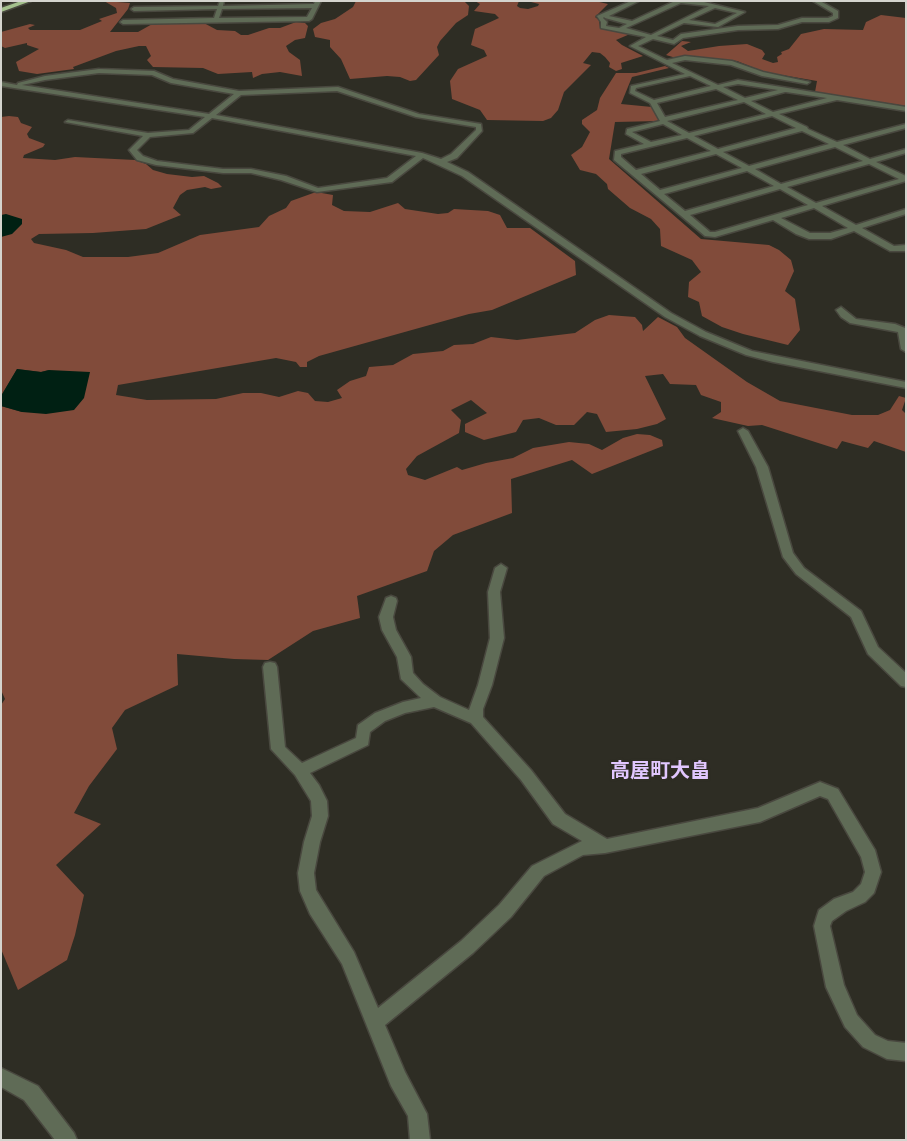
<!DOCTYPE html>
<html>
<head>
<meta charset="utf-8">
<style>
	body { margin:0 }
	#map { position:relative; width:907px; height:1141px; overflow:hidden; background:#2e2d24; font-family:"Alegreya Sans",sans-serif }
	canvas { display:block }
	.frame { position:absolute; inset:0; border:2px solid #d4d4ce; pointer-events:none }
</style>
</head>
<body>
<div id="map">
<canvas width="907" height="1141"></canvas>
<div class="frame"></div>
</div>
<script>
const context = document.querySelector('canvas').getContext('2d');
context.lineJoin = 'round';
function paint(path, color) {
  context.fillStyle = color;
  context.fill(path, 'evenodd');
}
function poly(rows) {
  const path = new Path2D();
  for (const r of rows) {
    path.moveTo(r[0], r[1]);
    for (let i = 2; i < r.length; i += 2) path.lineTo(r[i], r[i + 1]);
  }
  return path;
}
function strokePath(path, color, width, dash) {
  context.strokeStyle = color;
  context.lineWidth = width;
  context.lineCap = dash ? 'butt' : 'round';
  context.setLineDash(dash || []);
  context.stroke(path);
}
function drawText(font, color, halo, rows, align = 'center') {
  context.font = font + ' "Alegreya Sans","Noto Sans JP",sans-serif';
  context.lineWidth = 5;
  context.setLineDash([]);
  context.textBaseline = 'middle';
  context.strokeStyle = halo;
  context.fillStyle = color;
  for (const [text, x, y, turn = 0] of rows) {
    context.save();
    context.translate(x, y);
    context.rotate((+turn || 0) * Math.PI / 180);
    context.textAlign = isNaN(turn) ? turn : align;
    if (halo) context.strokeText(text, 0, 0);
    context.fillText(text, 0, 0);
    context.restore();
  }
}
const forest = poly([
	[104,1,130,3,128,9,110,32,138,32,154,23,202,22,217,30,235,31,241,35,248,35,269,28,280,28,296,22,305,23,308,26,305,38,295,40,286,46,289,52,300,60,302,76,280,72,262,74,253,78,252,72,218,74,203,68,153,67,147,60,151,56,146,46,139,46,116,51,73,67,74,69,37,74,19,71,16,62,39,49,27,45,27,43,5,48,1,46,1,32,30,24,35,25,28,28,30,30,80,30,102,21,99,19,117,13,116,8],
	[356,1,464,1,469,6,468,15,456,23,440,41,437,47,439,55,416,80,410,81,400,77,387,76,350,79,341,59,330,47,330,40,315,37,313,29,321,23,335,19,353,7],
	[475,1,519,1,517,6,520,8,528,9,538,6,539,4,527,1,595,1,608,4,595,17,599,20,600,28,630,34,616,40,622,45,643,56,621,63,622,69,616,71,609,67,610,63,605,57,600,53,592,52,583,63,591,65,564,92,558,110,551,118,543,121,487,120,480,110,452,99,450,81,458,69,487,56,484,50,471,45,475,29,499,18,495,14,474,11,480,4],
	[881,15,906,18,906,106,815,92,817,81,764,72,737,61,686,56,676,58,666,55,682,41,691,42,681,46,688,51,719,46,747,44,762,50,765,54,762,59,773,63,778,62,777,57,782,54,781,52,789,49,801,34,824,29,863,30,866,22],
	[665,66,669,68,632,77,621,104,652,107,659,121,615,122,609,159,701,239,769,245,779,250,791,260,794,271,785,291,795,299,800,330,788,345,743,334,722,327,702,316,699,302,688,297,689,282,701,272,692,260,661,246,660,229,651,219,630,208,608,189,607,184,596,174,580,170,571,155,582,147,590,132,582,124,582,120,597,110,600,98,616,73,636,73],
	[9,116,18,117,21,123,32,127,27,134,29,138,45,144,43,147,24,155,23,158,55,160,75,157,135,160,146,164,153,170,167,174,192,177,204,176,218,183,222,187,211,189,205,187,187,190,180,195,173,208,181,215,146,229,93,233,39,234,31,239,34,243,66,250,83,257,128,257,158,253,200,235,259,227,269,216,286,208,291,201,316,192,333,195,332,205,344,211,370,212,398,203,405,209,438,214,448,213,454,209,488,211,500,215,507,228,530,228,575,261,576,275,492,310,469,314,319,356,307,362,307,367,300,367,296,362,276,358,118,385,116,395,147,400,216,399,243,393,261,393,279,397,298,391,308,393,315,401,328,402,342,398,337,390,350,381,366,376,369,367,393,365,413,354,443,351,454,345,473,344,491,337,517,340,575,333,595,320,609,315,635,317,642,325,643,331,658,317,677,327,685,338,747,382,780,401,852,415,878,415,890,410,899,396,906,398,902,410,906,414,906,452,874,441,868,448,842,441,837,449,762,425,748,426,712,418,721,412,721,402,701,395,696,385,670,384,663,374,645,376,666,419,657,424,637,429,606,432,597,414,587,412,574,425,556,425,539,418,523,420,516,432,484,440,465,432,465,424,487,413,471,400,451,410,461,420,459,433,417,456,406,469,408,475,425,480,457,467,462,470,486,463,513,458,533,448,569,442,589,444,602,450,623,438,637,434,650,435,662,440,663,446,592,474,572,460,511,479,512,513,453,535,434,551,427,571,357,596,360,618,313,631,268,660,234,659,177,654,178,685,125,710,112,728,117,749,89,786,74,813,101,824,56,865,84,895,75,935,67,960,18,990,1,949,1,705,5,699,1,690,1,406,22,412,49,370,41,372,17,369,1,396,1,117]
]);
const water = poly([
	[6,214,22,219,22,224,12,234,1,237,1,215],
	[17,369,41,372,49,370,90,372,84,398,74,410,46,414,22,412,1,406,1,396]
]);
const minor = poly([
	[224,1,223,6,314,4,315,1,321,1,312,19,309,21,123,24,120,22,123,20,214,18,217,9,134,11,131,9,134,7,218,6,220,1,224,1],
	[312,8,307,17,219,18,222,9,312,8],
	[631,1,639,1,609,16,632,21,675,1,700,1,745,12,718,27,684,23,657,36,673,40,681,34,738,26,778,25,802,18,828,18,833,16,833,13,813,1,820,1,838,11,838,18,829,22,802,22,778,29,738,30,683,38,674,44,653,39,638,46,667,60,685,56,732,61,763,72,810,82,807,84,762,76,731,65,685,60,672,63,718,85,738,80,906,107,906,111,837,100,779,114,807,127,808,129,837,142,906,124,906,128,843,145,870,159,906,149,906,153,876,162,906,176,906,181,822,206,856,225,906,209,906,214,862,228,894,246,906,245,906,251,890,251,854,231,831,239,809,239,796,234,773,220,715,237,705,236,614,160,615,151,644,144,626,134,627,129,660,121,650,103,630,93,631,86,685,74,630,46,646,37,601,28,601,22,597,16,631,1],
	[681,3,709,6,651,35,626,28,681,3],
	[715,8,737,13,715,24,689,20,715,8],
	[604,17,605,18,627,24,619,28,606,26,607,22,603,18,604,17],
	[690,76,711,86,654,100,635,91,636,88,690,76],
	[738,84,778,90,745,98,723,87,738,84],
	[716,89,738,100,665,117,657,103,716,89],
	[785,92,786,92,827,98,773,112,751,101,785,92],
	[744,102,766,114,689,133,667,121,744,102],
	[772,116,796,128,718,149,694,136,772,116],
	[663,124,682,135,651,142,632,132,663,124],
	[802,131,829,144,749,166,723,152,802,131],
	[687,138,711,151,636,170,621,157,621,154,687,138],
	[835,147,863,161,781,184,755,169,835,147],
	[716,154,742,168,660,190,641,174,716,154],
	[869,164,899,179,816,203,787,187,869,164],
	[747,171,774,186,685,211,664,194,747,171],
	[780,189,808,205,715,232,710,232,690,215,780,189],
	[814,208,848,228,830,233,810,233,781,218,814,208],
	[99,69,154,71,173,79,239,91,338,87,419,114,481,124,482,131,457,158,447,162,468,172,671,313,706,332,752,351,906,382,906,388,773,362,746,355,700,336,665,317,462,176,423,158,392,182,317,192,281,180,251,173,223,173,156,165,137,160,129,150,143,136,65,122,68,120,148,133,189,130,205,117,1,86,1,82,17,85,18,83,45,76,99,69],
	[99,73,152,75,171,83,234,94,209,114,22,85,45,80,99,73],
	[337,91,416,117,476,127,476,130,451,154,441,159,422,153,216,115,241,95,337,91],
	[212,118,416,156,387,178,318,188,286,176,251,169,223,169,157,161,143,156,137,150,150,137,193,133,212,118],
	[841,307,856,319,895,324,905,328,906,352,901,349,898,332,850,323,841,317,836,310,841,307],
	[743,428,748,431,768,467,793,553,804,568,861,611,878,647,906,673,906,687,901,686,868,654,851,617,796,574,783,557,756,467,738,431,743,428],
	[501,564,507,568,500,592,504,638,492,685,483,709,483,717,531,770,565,814,607,839,758,808,820,782,838,789,875,850,881,872,874,893,865,902,846,911,832,921,830,926,844,985,857,1015,875,1035,888,1041,906,1043,906,1061,887,1059,863,1047,845,1027,826,987,814,926,817,916,819,910,834,899,853,892,861,884,865,872,861,857,828,799,820,796,760,822,605,853,583,855,544,876,511,917,473,953,385,1025,405,1072,427,1114,430,1140,410,1140,408,1116,391,1086,342,964,310,914,300,891,298,873,304,842,312,816,311,801,295,775,271,749,263,667,265,663,270,662,275,663,277,667,285,747,302,763,356,738,358,725,375,713,403,702,421,698,401,679,397,657,382,630,379,617,385,601,386,598,391,596,396,598,397,601,393,617,396,630,411,657,413,673,423,684,440,697,469,710,478,685,490,638,488,592,495,568,501,564],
	[434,707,471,723,521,780,553,824,582,841,532,866,499,905,461,941,378,1008,354,952,316,890,314,873,320,842,328,816,327,801,319,785,310,773,368,745,370,732,385,721,405,713,434,707],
	[1,1068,38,1086,74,1133,77,1140,55,1140,24,1100,1,1087,1,1068]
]);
const highway = poly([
	[21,1,31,1,1,12,1,8,21,1]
]);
const quarterNames = [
	["高屋町大畠",660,771]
];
paint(forest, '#814b3a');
paint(water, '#002013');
strokePath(minor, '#49483f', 3);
strokePath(highway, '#49483f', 3);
paint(minor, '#5f6b56');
paint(highway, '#a4c18d');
drawText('bold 20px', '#e1c7ff', '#2e2d24', quarterNames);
</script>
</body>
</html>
